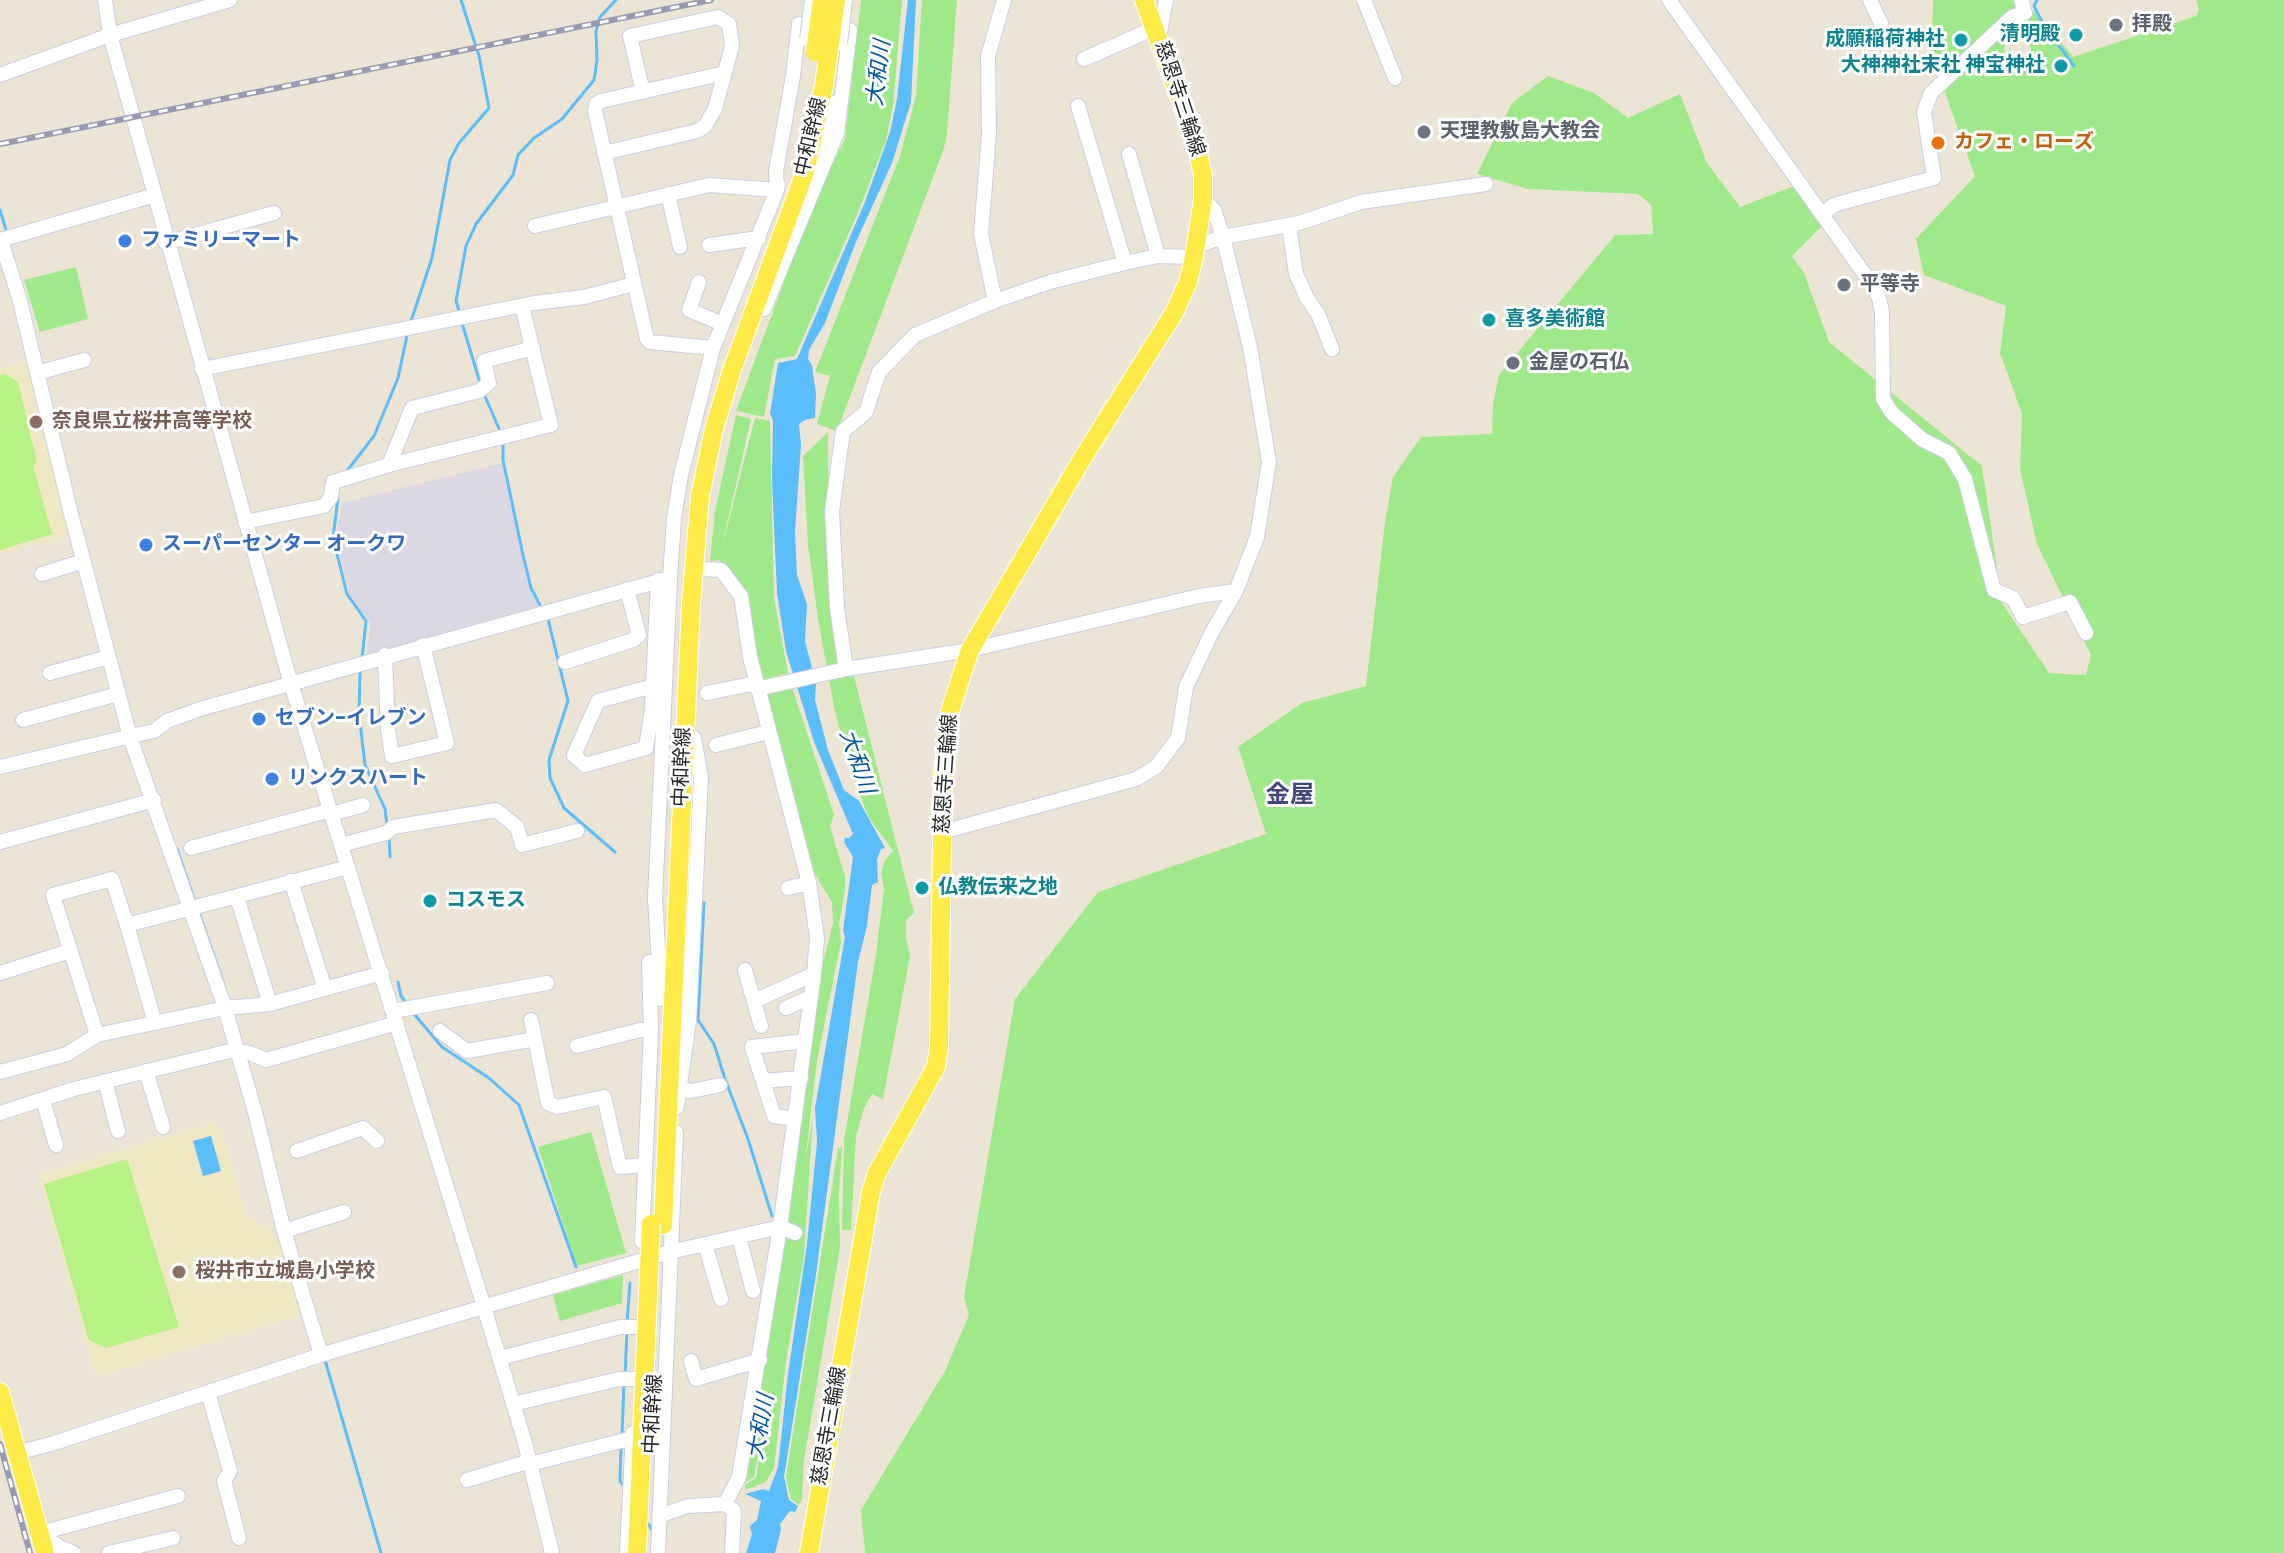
<!DOCTYPE html>
<html>
<head>
<meta charset="utf-8">
<style>
	body { margin:0 }
	canvas { display:block; background:#ece5d6 }
</style>
</head>
<body>
<canvas width="2284" height="1553"></canvas>
<script>
const context = document.querySelector('canvas').getContext('2d');
context.lineJoin = 'round';
function paint(path, color) {
  context.fillStyle = color;
  context.fill(path, 'evenodd');
}
function poly(rows) {
  const path = new Path2D();
  for (const r of rows) {
    path.moveTo(r[0], r[1]);
    for (let i = 2; i < r.length; i += 2) path.lineTo(r[i], r[i + 1]);
  }
  return path;
}
function strokePath(path, color, width, dash) {
  context.strokeStyle = color;
  context.lineWidth = width;
  context.lineCap = dash ? 'butt' : 'round';
  context.setLineDash(dash || []);
  context.stroke(path);
}
function drawText(font, color, halo, rows, align = 'center') {
  context.font = font + ' Poppins,"Noto Sans JP",sans-serif';
  context.lineWidth = 6;
  context.setLineDash([]);
  context.textBaseline = 'middle';
  context.strokeStyle = halo;
  context.fillStyle = color;
  for (const [text, x, y, turn = 0] of rows) {
    context.save();
    context.translate(x, y);
    context.rotate((+turn || 0) * Math.PI / 180);
    context.textAlign = isNaN(turn) ? turn : align;
    if (halo) context.strokeText(text, 0, 0);
    context.fillText(text, 0, 0);
    context.restore();
  }
}
const industrial = poly([
	[502,463,527,579,538,606,367,655,370,623,350,596,336,538,342,503]
]);
const education = poly([
	[30,361,73,534,0,554,0,550,52,534,5,374,0,375,0,369],
	[215,1123,222,1131,245,1214,282,1239,303,1314,96,1376,39,1175]
]);
const green = poly([
	[861,0,902,0,893,106,886,140,859,210,795,356,775,359,764,417,736,411,815,198,845,139],
	[922,0,957,0,947,133,944,148,837,431,817,424,830,376,815,372,900,156,916,96],
	[1933,0,2012,0,2037,13,2073,57,2196,16,2199,10,2196,0,2284,0,2284,1553,865,1553,861,1510,945,1371,969,1315,964,1297,1015,999,1098,892,1266,834,1238,747,1302,703,1366,686,1385,522,1393,477,1421,437,1492,434,1493,404,1499,375,1615,235,1653,234,1651,205,1638,194,1528,189,1477,174,1512,103,1548,76,1594,93,1628,118,1680,94,1707,163,1740,207,1794,186,1822,226,1792,256,1804,273,1829,342,1982,466,2002,603,2049,673,2086,675,2091,655,2037,544,2020,469,2022,414,2000,353,2006,306,1924,275,1916,239,1975,176,1931,54],
	[2015,38,2029,44,2031,49,2026,60,2005,53,2004,48,2008,40],
	[76,267,88,319,40,332,24,280],
	[736,415,751,419,720,555,755,418,770,421,774,598,788,673,762,680,723,564,719,560,710,561,715,511],
	[828,432,829,564,845,677,854,676,914,913,906,920,906,938,910,956,883,1099,872,1094,864,1108,856,1136,851,1230,842,1230,844,1140,875,961,884,889,881,873,885,860,893,851,868,816,850,768,834,707,818,619,808,545,803,456],
	[792,687,834,815,830,826,845,877,845,890,839,924,841,942,817,1061,805,1162,813,1116,804,1256,786,1361,774,1468,766,1482,745,1490,745,1485,756,1478,769,1396,754,1477,736,1489,783,1227,795,1233,796,1224,784,1221,822,967,833,923,832,902,811,868,766,694],
	[591,1132,626,1253,577,1266,538,1147],
	[842,1147,839,1196,840,1248,804,1460,802,1499,799,1505,791,1499,786,1477,838,1148],
	[623,1275,622,1303,560,1321,553,1295]
]);
const pitch = poly([
	[5,374,18,382,37,462,33,466,52,534,0,550,0,375],
	[127,1159,179,1327,106,1348,89,1340,44,1184]
]);
const water = poly([
	[908,0,916,0,911,102,892,163,856,242,825,323,809,350,808,359,812,365,816,394,815,418,805,420,799,424,801,445,795,532,797,575,807,604,805,641,816,683,815,700,828,750,844,790,859,801,885,848,881,849,877,859,878,882,872,885,867,926,858,962,815,1281,784,1477,789,1500,798,1506,795,1512,790,1511,780,1524,781,1530,775,1553,746,1553,752,1534,750,1526,757,1520,761,1501,745,1494,763,1489,769,1491,778,1467,788,1374,807,1244,817,1142,815,1108,845,937,843,930,853,857,844,842,845,838,849,838,853,834,814,742,786,651,777,593,772,481,773,420,770,414,778,363,797,359,865,202,890,132,897,99],
	[211,1136,221,1171,203,1176,193,1141]
]);
const stream = poly([
	[2037,0,2034,6,2043,24,2074,66],
	[0,210,7,233],
	[459,311,456,301,466,246,476,224,513,175,518,155,534,138,562,119,594,80,597,60,596,31,600,17,616,0],
	[462,323,480,383],
	[410,324,432,258,450,160,459,143,489,108,479,56,461,0],
	[484,394,500,431],
	[503,442,503,460,523,555,531,588,540,605],
	[346,472,374,436,398,378,408,331],
	[338,498,333,538,347,594,366,621,362,658],
	[548,619,568,701,549,760,550,778,564,808,615,852],
	[360,670,359,713,365,765,385,809,387,825],
	[389,837,390,857],
	[177,849,195,902],
	[704,903,698,1020,714,1044,725,1079,748,1139,772,1216],
	[198,910,224,985],
	[398,982,401,996,407,1004],
	[414,1014,442,1047,489,1078,519,1105,576,1267],
	[627,1323,630,1283],
	[325,1360,381,1553],
	[625,1375,627,1331],
	[622,1435,624,1383],
	[621,1447,620,1481,624,1486],
	[645,1519,654,1533]
]);
const minor = poly([
	[105,0,110,35,155,195],
	[1004,0,988,56,989,134,981,234,995,301,1050,282,1125,263,1158,256,1194,257],
	[1364,0,1395,78],
	[1669,0,1873,286,1879,298,1882,312,1883,399,1892,413,1923,440,1949,453,1965,479,1994,590,2013,598,2023,617,2070,602,2086,633],
	[1870,0,1881,23],
	[1159,37,1166,0],
	[1084,59,1155,28],
	[0,75,110,35,230,0],
	[1078,106,1125,263],
	[823,149,832,103],
	[604,153,697,131,705,126,715,109,732,46,729,24,718,17,630,36,643,92],
	[1129,154,1158,256],
	[668,194,680,247],
	[1823,213,1834,205,1851,200,1934,178,1924,112,1931,93,2012,17,2025,13,2021,0],
	[1289,225,1296,274,1307,298,1318,314,1332,349],
	[535,226,709,185,777,190,778,184],
	[0,240,155,195,291,684,484,1307,525,1443,552,1553],
	[1,240,20,301,70,510,130,737,225,1008,255,1112,284,1231,321,1355],
	[166,243,274,213],
	[709,245,759,238],
	[1196,246,1223,237,1299,223,1361,202,1486,184],
	[699,282,689,310,723,324],
	[713,348,650,342,647,339,595,111,596,104,601,101,725,73],
	[202,369,534,303,584,297,634,284],
	[37,373,84,360],
	[389,465,412,408,479,391,489,383,484,361,533,348],
	[245,522,324,506,331,497,333,482,389,465,551,425,522,306],
	[42,574,84,561],
	[385,655,388,730,392,756,447,743,423,645],
	[565,662,633,640,639,635,627,589],
	[846,669,837,608,832,511,843,431,866,412,879,372,915,335,995,301],
	[50,673,109,657],
	[653,686,598,701,574,755,585,765,646,748,652,709,658,580],
	[757,689,846,669,970,650,1199,596,1236,591],
	[707,693,756,683],
	[23,720,118,694],
	[716,745,768,732],
	[0,767,144,733,154,731,167,721,200,709,670,578],
	[332,814,363,805],
	[942,832,1136,779,1156,767,1178,738,1186,687,1212,632,1236,591,1257,537,1269,462,1250,347,1223,237,1214,210,1203,199],
	[0,842,154,800],
	[341,845,386,833,393,827,496,810,517,827,522,845,577,831],
	[191,848,331,810],
	[291,881,325,989],
	[788,888,809,883],
	[237,897,270,1004],
	[127,925,155,1023],
	[745,970,761,1026],
	[0,973,70,951],
	[661,999,655,898,670,578,674,518,681,475,713,348,777,190,776,171,793,76,799,24,850,30,837,133,764,309],
	[754,1001,814,974],
	[786,1008,811,997],
	[393,1011,547,983],
	[531,1020,535,1039],
	[440,1031,467,1051,535,1039,548,1103,557,1107,604,1097,620,1167,645,1165],
	[97,1035,53,895,112,879,127,925,348,867],
	[577,1046,640,1030,651,1031],
	[238,1051,250,1053,266,1060,397,1023],
	[146,1071,163,1127],
	[0,1072,67,1054,97,1035,225,1008,270,1004,382,973],
	[105,1081,118,1131],
	[763,1081,801,1078],
	[678,1089,691,1091,720,1085],
	[43,1100,56,1145],
	[677,1107,689,1021,701,777,694,738],
	[0,1113,74,1089,238,1049],
	[795,1119,774,1116,752,1047,805,1041],
	[297,1151,363,1128,377,1141],
	[284,1231,344,1212],
	[739,1237,753,1291],
	[642,1241,651,1031,649,962],
	[705,1244,721,1299],
	[500,1358,620,1327,638,1327],
	[691,1361,696,1379,760,1360],
	[208,1392,230,1471,224,1481,239,1538],
	[513,1404,619,1379,636,1379],
	[16,1453,51,1444,327,1353,670,1252,780,1227,795,1233],
	[530,1464,633,1438],
	[467,1480,530,1461],
	[725,1504,734,1511,732,1553],
	[659,1516,688,1506,725,1504,739,1477,780,1227,814,974,817,938,809,883,750,657,741,596,721,570,701,569],
	[74,1553,59,1547,40,1533,178,1496],
	[109,1553,173,1538],
	[627,1553,633,1433],
	[658,1553,676,1132]
]);
const major = poly([
	[663,1225,691,604],
	[0,1392,45,1553],
	[809,1553,871,1192,877,1173,936,1067,939,1047,943,775,950,711,970,650,1082,459,1174,313,1188,282,1194,257,1203,199,1203,176,1196,143,1144,0]
]);
const rail = poly([
	[0,144,711,0],
	[0,1444,30,1553]
]);
const minorBridge = poly([
	[807,39,812,0],
	[840,43,845,0]
]);
const majorBridge = poly([
	[815,52,822,0],
	[691,604,700,497,714,429,732,370,805,172,824,86,836,0],
	[637,1553,651,1224]
]);
const markers = [
	[2116,25,8,"#6b7280"],
	[2076,35,8,"#0f9aa8"],
	[1961,40,8,"#0f9aa8"],
	[2061,66,8,"#0f9aa8"],
	[1424,132,8,"#6b7280"],
	[1938,143,8,"#e8710a"],
	[125,241,8,"#3f7fe0"],
	[1844,285,8,"#6b7280"],
	[1489,320,8,"#0f9aa8"],
	[1513,363,8,"#6b7280"],
	[36,422,8,"#8d6e63"],
	[146,545,8,"#3f7fe0"],
	[259,719,8,"#3f7fe0"],
	[272,779,8,"#3f7fe0"],
	[922,888,8,"#0f9aa8"],
	[430,901,8,"#0f9aa8"],
	[179,1272,8,"#8d6e63"]
];
const worshipNames = [
	["拝殿",2132,25],
	["天理教敷島大教会",1440,132],
	["平等寺",1860,285],
	["金屋の石仏",1529,363]
];
const cultureNames = [
	["清明殿",2060,35],
	["成願稲荷神社",1945,40],
	["大神神社末社 神宝神社",2045,66],
	["喜多美術館",1505,320,"left"],
	["仏教伝来之地",938,888,"left"],
	["コスモス",446,901,"left"]
];
const streetNames = [
	["慈恩寺三輪線",1179,99,72],
	["中和幹線",812,137,-77],
	["中和幹線",683,767,-88],
	["慈恩寺三輪線",947,774,-86],
	["中和幹線",654,1414,-87],
	["慈恩寺三輪線",830,1426,-80]
];
const foodNames = [
	["カフェ・ローズ",1954,143]
];
const shopNames = [
	["ファミリーマート",141,241],
	["スーパーセンター オークワ",162,545],
	["セブン-イレブン",275,719],
	["リンクスハート",288,779]
];
const educationNames = [
	["奈良県立桜井高等学校",52,422],
	["桜井市立城島小学校",195,1272]
];
const waterNames = [
	["大和川",880,73,-83],
	["大和川",856,762,71],
	["大和川",762,1427,-80]
];
const quarterNames = [
	["金屋",1290,796]
];
paint(industrial, '#dcd8e3');
paint(education, '#f0e7c3');
paint(green, '#a0e98b');
paint(pitch, '#b7f285');
paint(water, '#5cbdfb');
strokePath(stream, '#5cbdfb', 3);
strokePath(minor, '#cbcde2', 16);
strokePath(major, '#fff', 20);
strokePath(minor, '#fff', 14);
strokePath(major, '#ffeb48', 18);
strokePath(rail, '#9999b4', 6);
strokePath(rail, '#fff', 3, [9]);
strokePath(minorBridge, '#cbcde2', 16, []);
strokePath(majorBridge, '#fff', 20, []);
strokePath(minorBridge, '#fff', 14);
strokePath(majorBridge, '#ffeb48', 18);
for (const [x, y, r, color] of markers) {
  const dot = new Path2D();
  dot.arc(x, y, r, 0, 2 * Math.PI);
  context.fillStyle = color;
  context.fill(dot);
  strokePath(dot, '#fff', 3);
}
drawText('bold 20px', '#5b616d', '#fff', worshipNames, 'left');
drawText('bold 20px', '#0d838f', '#fff', cultureNames, 'right');
drawText('20px', '#272727', '#fff', streetNames);
drawText('bold 20px', '#c56008', '#fff', foodNames, 'left');
drawText('bold 20px', '#366cbe', '#fff', shopNames, 'left');
drawText('bold 20px', '#785e54', '#fff', educationNames, 'left');
drawText('italic 22px', '#0056a2', '#fff', waterNames);
drawText('bold 24px', '#43467b', '#fff', quarterNames);
</script>
</body>
</html>
